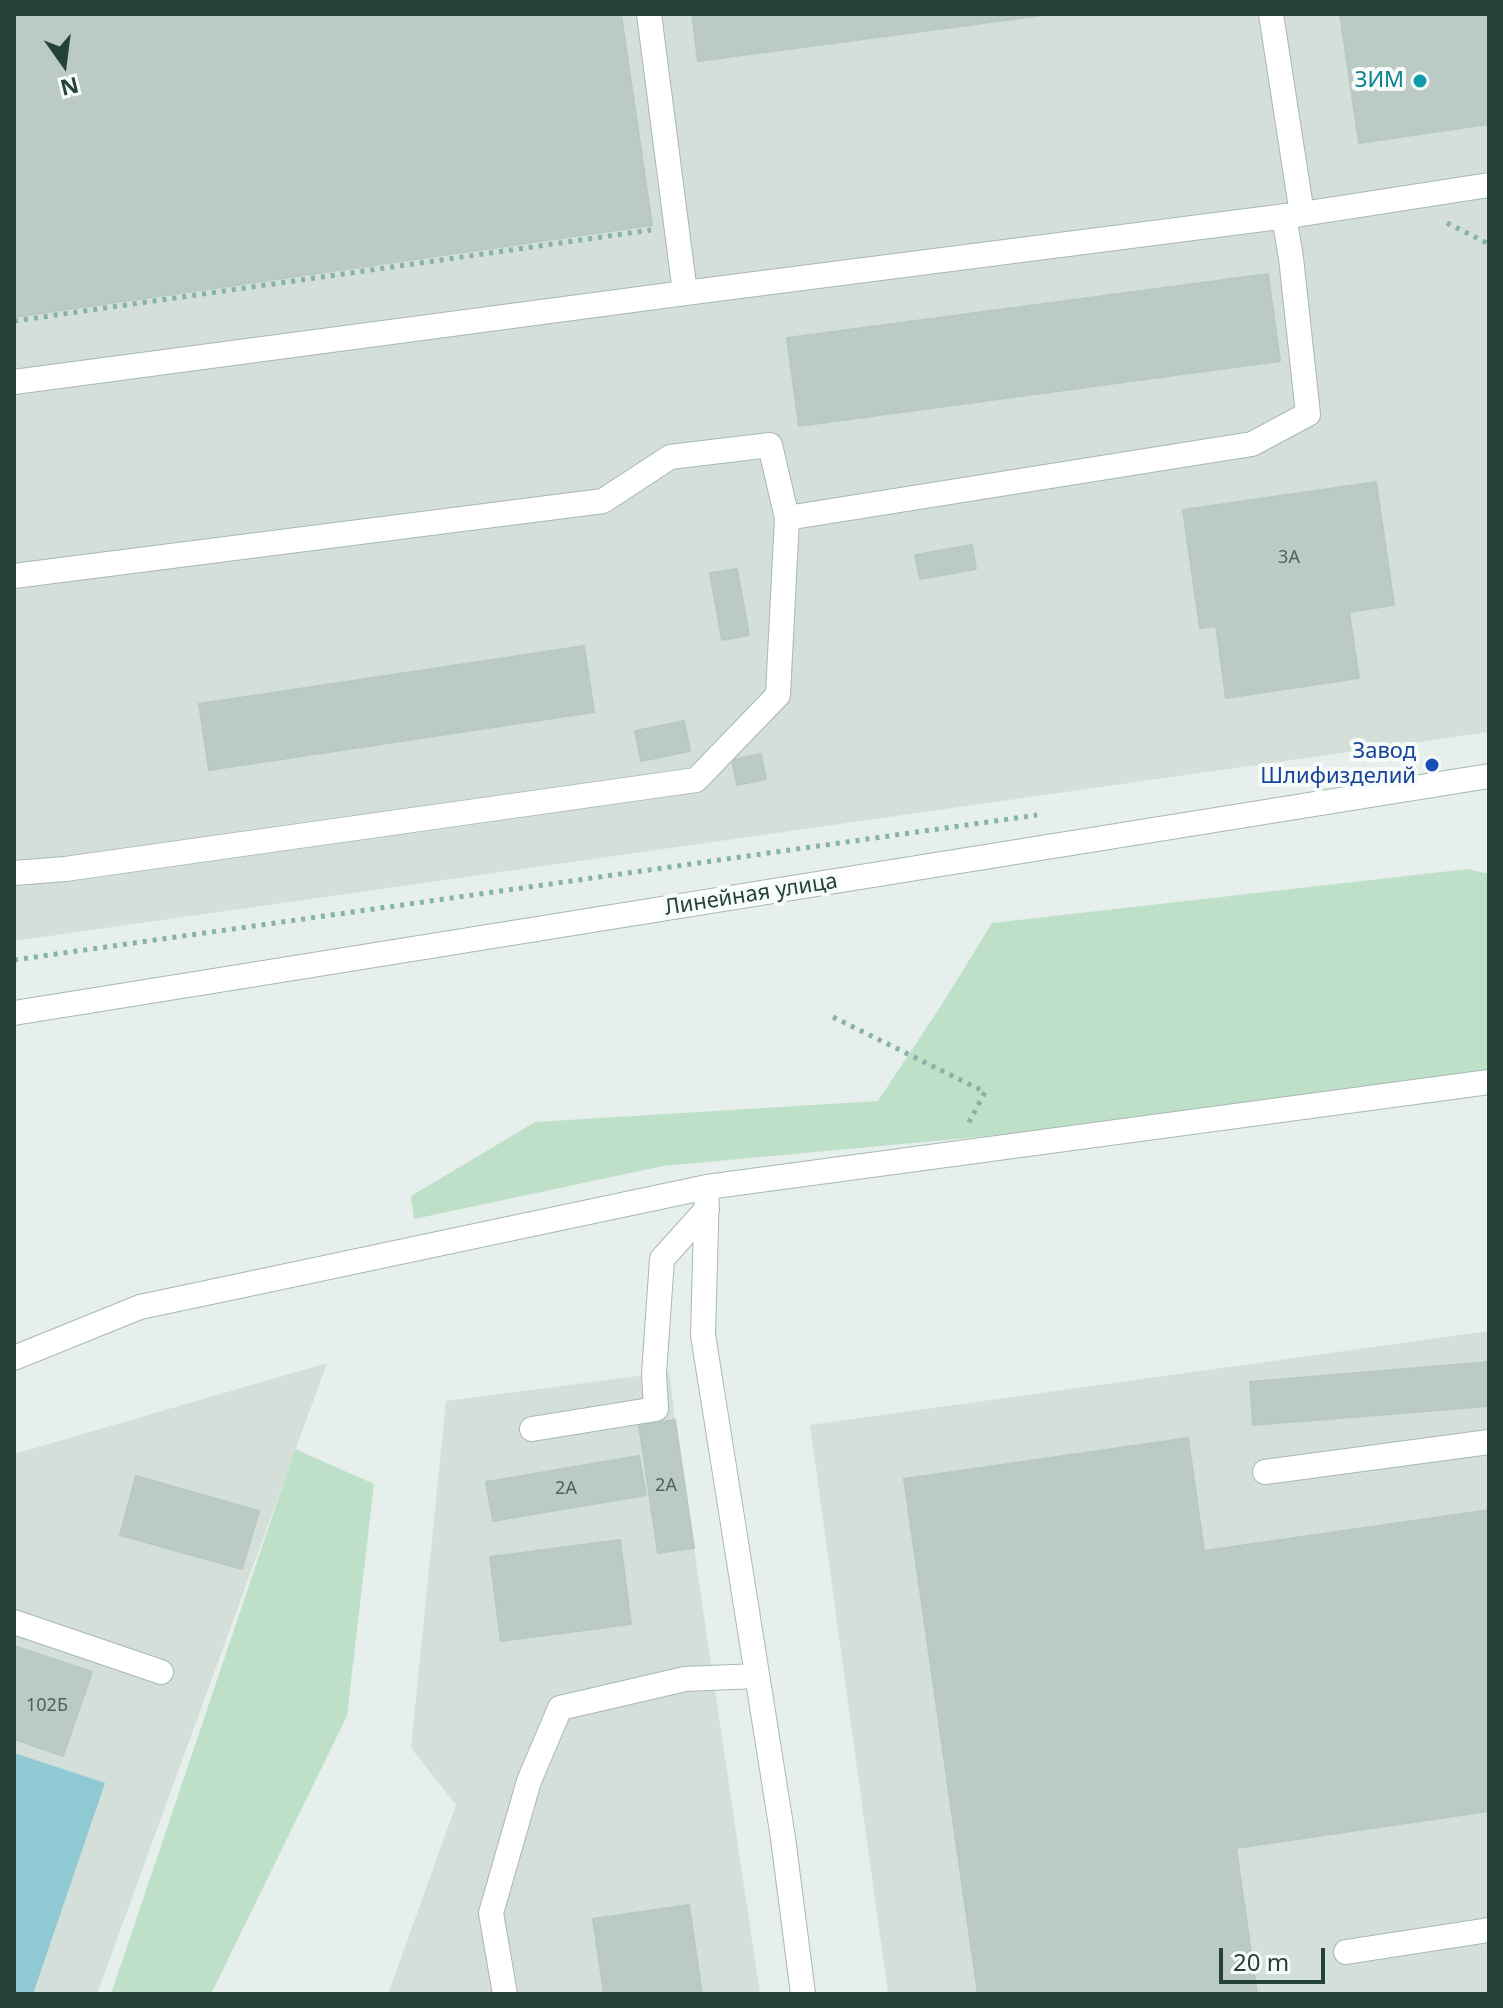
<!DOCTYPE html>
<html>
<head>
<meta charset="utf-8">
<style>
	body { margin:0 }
	#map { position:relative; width:1503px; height:2008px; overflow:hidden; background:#e6efeb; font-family:"Noto Sans",sans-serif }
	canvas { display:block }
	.frame { position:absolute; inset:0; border:16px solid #24423a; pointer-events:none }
	.north { position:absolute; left:24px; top:24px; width:80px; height:80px; -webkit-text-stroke:6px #f7fbf9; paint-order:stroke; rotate:166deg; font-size:22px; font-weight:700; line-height:32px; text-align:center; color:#24423a }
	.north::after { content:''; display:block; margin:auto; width:28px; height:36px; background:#24423a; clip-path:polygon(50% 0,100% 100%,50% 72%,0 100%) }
	.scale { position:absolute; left:1219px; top:1948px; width:106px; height:36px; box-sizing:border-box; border:4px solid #24423a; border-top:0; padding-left:10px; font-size:24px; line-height:28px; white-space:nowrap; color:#24423a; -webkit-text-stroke:6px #f7fbf9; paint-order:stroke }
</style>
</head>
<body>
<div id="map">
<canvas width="1503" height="2008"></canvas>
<div class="frame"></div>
<div class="north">N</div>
<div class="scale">20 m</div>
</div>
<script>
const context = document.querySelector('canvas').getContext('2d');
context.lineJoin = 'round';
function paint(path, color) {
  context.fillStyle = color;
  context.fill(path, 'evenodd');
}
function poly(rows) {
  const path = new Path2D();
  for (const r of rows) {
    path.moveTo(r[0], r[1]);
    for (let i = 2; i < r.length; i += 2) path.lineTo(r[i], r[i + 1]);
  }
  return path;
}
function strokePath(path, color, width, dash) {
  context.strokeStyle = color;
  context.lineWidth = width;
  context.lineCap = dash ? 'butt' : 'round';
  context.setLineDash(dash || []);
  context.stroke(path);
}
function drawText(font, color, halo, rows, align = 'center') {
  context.font = font + ' "Noto Sans",sans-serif';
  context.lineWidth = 8;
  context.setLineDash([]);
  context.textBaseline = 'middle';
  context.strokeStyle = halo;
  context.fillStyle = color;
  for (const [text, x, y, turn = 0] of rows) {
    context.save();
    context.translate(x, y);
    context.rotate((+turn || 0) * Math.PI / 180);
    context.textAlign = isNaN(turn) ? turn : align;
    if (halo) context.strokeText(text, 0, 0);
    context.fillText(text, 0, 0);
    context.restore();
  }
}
const built = poly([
	[14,14,1489,14,1489,732,14,941],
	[1489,1331,1489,1994,888,1994,810,1425],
	[327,1363,97,1994,14,1994,14,1454],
	[669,1372,675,1420,760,1994,388,1994,456,1805,411,1748,446,1401]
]);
const green = poly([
	[1468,869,1489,874,1489,1090,663,1166,414,1219,411,1196,535,1122,878,1101,944,1001,992,923],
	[295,1449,374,1484,347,1716,211,1994,111,1994]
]);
const water = poly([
	[14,1753,105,1783,33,1994,14,1994]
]);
const building = poly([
	[14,14,621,14,652,225,14,317,14,14],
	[692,14,1052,14,698,61,692,14],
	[1340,14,1489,14,1489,124,1359,143,1340,14],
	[1268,274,1280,361,799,426,787,338,1268,274],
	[1376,482,1394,605,1349,612,1359,678,1226,698,1216,626,1200,628,1183,510,1376,482],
	[972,545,976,569,920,579,915,555,972,545],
	[737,569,749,635,722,640,710,573,737,569],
	[584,646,594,712,209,770,199,704,584,646],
	[684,721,690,751,641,761,635,731,684,721],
	[761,754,766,779,737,785,732,760,761,754],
	[1489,1362,1489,1406,1253,1425,1250,1382,1489,1362],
	[675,1420,694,1548,658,1553,639,1425,675,1420],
	[1188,1438,1204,1551,1489,1510,1489,1811,1236,1848,1257,1994,978,1994,904,1479,1188,1438],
	[639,1456,646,1495,493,1521,486,1482,639,1456],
	[136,1476,259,1511,242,1569,120,1535,136,1476],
	[620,1540,631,1624,501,1641,490,1557,620,1540],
	[14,1646,92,1672,63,1756,14,1739,14,1646],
	[689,1905,702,1994,604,1994,593,1919,689,1905]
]);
const path = poly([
	[1447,223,1489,244],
	[14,321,651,230],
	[14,960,1037,815],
	[833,1017,985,1092,968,1124]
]);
const minor = poly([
	[649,14,685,293],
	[1271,14,1302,214],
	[14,382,685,293,1302,214,1489,185],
	[14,576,603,501,670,457,770,445,787,518,1252,444,1308,414,1291,258,1284,216],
	[14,873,65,869,696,780,778,695,787,518],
	[14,1013,1489,776],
	[14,1358,140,1307,707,1187],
	[532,1429,656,1409,654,1374,662,1259,707,1209],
	[1265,1472,1489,1442],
	[14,1622,161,1672],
	[1346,1952,1489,1930],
	[505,1994,491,1913,529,1781,560,1708,685,1679,757,1676],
	[803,1994,783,1838,703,1335,707,1187,1489,1082]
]);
const markers = [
	[1420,81,8,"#0f9aa8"],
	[1432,765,8,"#1a4fb4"]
];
const numberNames = [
	["3А",1289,558],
	["2А",666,1486],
	["2А",566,1489],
	["102Б",47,1706]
];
const cultureNames = [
	["ЗИМ",1404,81]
];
const transitNames = [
	["Завод",1416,752],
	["Шлифизделий",1416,777]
];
const streetNames = [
	["Линейная улица",751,895,-9]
];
paint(built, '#d4dfda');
paint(green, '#bfe0c8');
paint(water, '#8ec9d4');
paint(building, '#bbcac4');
strokePath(building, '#b8c9c2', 2);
strokePath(minor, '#a8b8b2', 26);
strokePath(path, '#86b3a5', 5, [4, 6]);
strokePath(minor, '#fff', 24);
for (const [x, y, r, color] of markers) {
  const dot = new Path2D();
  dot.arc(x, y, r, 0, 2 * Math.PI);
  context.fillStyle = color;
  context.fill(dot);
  strokePath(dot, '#f7fbf9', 3);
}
drawText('18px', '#4a645c', null, numberNames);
drawText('22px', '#0d838f', '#f7fbf9', cultureNames, 'right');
drawText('22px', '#164399', '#f7fbf9', transitNames, 'right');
drawText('22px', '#24423a', '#f7fbf9', streetNames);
</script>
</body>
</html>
